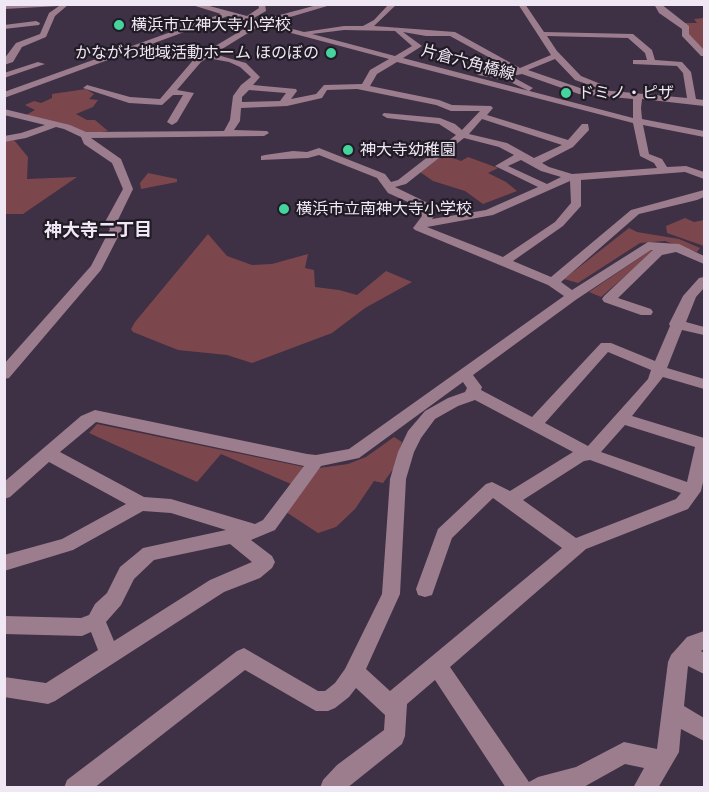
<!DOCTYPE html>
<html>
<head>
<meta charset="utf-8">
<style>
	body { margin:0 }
	#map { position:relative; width:709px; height:792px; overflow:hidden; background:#3e3045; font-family:Rubik,sans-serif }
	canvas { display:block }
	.frame { position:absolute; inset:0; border:6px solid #efe7f4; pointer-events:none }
</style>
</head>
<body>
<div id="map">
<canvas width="709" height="792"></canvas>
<div class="frame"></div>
</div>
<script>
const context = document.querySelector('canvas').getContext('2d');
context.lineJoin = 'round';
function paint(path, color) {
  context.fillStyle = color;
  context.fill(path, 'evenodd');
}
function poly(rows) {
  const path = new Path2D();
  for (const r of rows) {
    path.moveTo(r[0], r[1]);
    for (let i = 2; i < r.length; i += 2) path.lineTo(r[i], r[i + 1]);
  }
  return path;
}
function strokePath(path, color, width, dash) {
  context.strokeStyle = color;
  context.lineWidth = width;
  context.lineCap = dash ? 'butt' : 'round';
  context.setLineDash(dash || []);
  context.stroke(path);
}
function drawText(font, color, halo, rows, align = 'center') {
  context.font = font + ' Rubik,"Noto Sans JP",sans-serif';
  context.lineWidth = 4.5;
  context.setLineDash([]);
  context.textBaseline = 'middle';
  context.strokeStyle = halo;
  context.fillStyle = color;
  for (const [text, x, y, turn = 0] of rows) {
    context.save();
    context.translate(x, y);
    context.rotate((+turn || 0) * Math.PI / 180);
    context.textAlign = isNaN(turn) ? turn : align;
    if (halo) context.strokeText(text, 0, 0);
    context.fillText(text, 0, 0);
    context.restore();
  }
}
const green = poly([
	[704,18,704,52,686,34,682,23,697,23,694,19],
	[86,89,94,94,89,99,98,100,93,107,76,114,87,120,95,120,108,131,86,134,26,115,35,110,25,105,34,101,41,103,52,98,52,94],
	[14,140,28,157,27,179,77,177,23,214,5,214,5,141],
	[442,154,461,161,468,157,498,168,488,173,506,182,517,191,483,204,465,191,433,181,420,172],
	[148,173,177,179,177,182,141,189,140,183],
	[685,218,694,222,704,220,704,246,667,233,666,226],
	[629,228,637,232,679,239,700,248,697,252,665,241,640,243,578,283,564,279],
	[208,234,227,256,252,265,272,264,308,254,305,268,314,270,315,287,339,290,357,295,386,271,412,282,365,308,332,333,252,363,227,355,178,350,133,332,131,329,135,322],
	[651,250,654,251,601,297,589,292],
	[97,424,304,467,291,484,221,454,197,482,89,433],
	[394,437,402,442,394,468,383,483,374,481,355,509,336,527,318,533,286,512,319,468,348,464,366,457]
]);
const minor = poly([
	[69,4,55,16,46,37,22,47,13,62,4,65,4,59,16,43,40,34,49,13,59,6,4,9,4,5,69,4],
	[189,4,202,4,247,16,259,8,258,4,265,4,266,11,254,18,261,20,321,4,334,4,270,23,304,32,344,26,363,26,374,20,389,4,397,4,374,26,455,32,520,68,551,55,518,4,525,4,544,32,633,34,652,50,655,60,682,62,691,72,696,99,704,100,704,106,642,99,641,108,642,119,704,131,704,137,643,125,649,154,662,159,667,167,686,166,704,172,704,179,685,172,581,180,581,206,563,226,513,261,551,277,631,210,704,190,704,197,697,200,639,214,561,282,572,290,648,242,679,244,704,256,704,264,676,252,662,255,618,298,651,309,653,312,651,315,641,315,604,302,602,299,604,296,653,250,651,250,577,299,473,375,482,387,481,390,532,417,601,343,611,343,655,361,670,326,669,324,683,296,699,278,704,277,704,288,696,297,686,322,704,327,704,335,682,330,667,368,704,379,704,389,663,377,632,416,704,438,704,478,701,491,688,509,586,549,450,667,529,782,538,777,576,767,624,742,657,749,668,662,671,655,687,637,704,631,704,649,701,651,704,653,704,674,688,666,684,706,704,718,704,741,681,729,679,752,658,788,633,788,644,768,625,764,582,788,506,788,435,680,407,704,405,736,402,744,347,788,320,788,323,780,337,765,384,730,385,715,356,688,349,697,335,708,328,711,316,711,245,670,94,788,64,788,67,780,237,651,244,648,318,691,325,691,335,683,345,669,382,594,390,479,398,452,408,431,425,411,448,398,465,392,467,388,463,382,359,458,321,466,275,530,251,540,272,556,275,562,272,568,260,578,224,592,55,701,48,704,4,697,4,677,46,683,98,650,91,632,82,636,4,634,4,616,81,618,89,615,95,604,107,593,120,567,143,548,226,530,171,513,143,511,73,550,4,571,4,555,62,539,126,504,49,462,10,497,4,499,4,482,81,416,95,410,307,454,316,455,349,449,564,296,548,285,415,230,413,228,422,216,419,207,388,193,377,178,319,155,308,158,261,160,261,156,265,155,293,151,307,152,319,148,385,174,391,182,398,180,456,135,439,124,387,118,382,115,384,113,440,118,455,124,462,130,480,111,451,111,436,105,357,89,327,90,322,98,287,106,241,108,240,121,234,130,267,131,269,133,264,136,91,138,121,159,133,189,117,222,122,229,101,270,9,378,4,379,4,364,91,266,110,229,105,222,123,189,112,163,84,144,81,137,64,129,56,127,26,138,4,142,4,136,21,133,45,125,4,115,4,109,70,125,86,132,224,131,230,120,233,96,241,85,251,77,240,67,229,62,207,58,201,62,177,90,194,93,177,122,172,125,167,122,183,95,173,95,162,105,129,103,83,88,87,85,130,97,160,99,195,58,254,23,228,16,4,98,4,92,221,14,189,4],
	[261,25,389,59,370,70,362,84,324,85,316,94,291,99,297,91,296,89,253,85,260,77,246,63,214,54,261,25],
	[344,30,395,31,412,46,395,56,312,34,344,30],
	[403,32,426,36,450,36,514,71,511,74,512,76,522,74,579,94,633,99,633,118,403,58,422,46,403,32],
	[547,36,628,38,645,53,647,60,633,60,633,64,677,66,683,73,687,98,580,88,528,70,555,59,575,80,604,90,608,87,581,76,557,51,547,36],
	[397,62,633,123,640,156,654,163,657,168,572,174,549,167,542,163,573,147,589,130,588,124,582,124,568,140,487,115,493,108,491,106,452,105,439,100,370,86,377,74,397,62],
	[249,90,286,93,280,101,242,102,242,97,249,90],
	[482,119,562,145,534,158,507,143,469,134,482,119],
	[464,138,499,147,514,155,495,166,538,187,486,210,432,219,434,216,428,203,395,187,406,184,464,138],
	[521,160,541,171,561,177,547,184,508,166,521,160],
	[570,181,571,203,555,222,503,257,427,227,493,215,570,181],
	[608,352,651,370,648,379,588,446,545,423,608,352],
	[475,400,573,452,510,491,492,482,486,484,438,529,416,589,418,595,425,597,432,595,452,538,493,498,562,548,390,691,366,669,400,594,406,479,414,452,421,438,435,419,458,406,475,400],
	[96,422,304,466,263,520,255,524,171,499,144,497,60,452,96,422],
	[625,425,695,447,687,482,601,452,625,425],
	[590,460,681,493,676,499,576,538,523,500,584,461,590,460],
	[230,544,252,562,210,580,114,641,106,622,121,605,134,579,154,560,230,544],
	[654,4,661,4,689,26,689,34,704,50,704,56,701,56,682,36,682,29,659,13,654,4],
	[36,21,40,23,39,25,4,29,4,25,36,21],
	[38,62,45,64,4,78,4,73,38,62],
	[481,70,511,76,533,88,529,91,506,80,478,75,477,73,481,70]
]);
const markers = [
	[119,25,6,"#46d49e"],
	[331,53,6,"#46d49e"],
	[566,93,6,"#46d49e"],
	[348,150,6,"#46d49e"],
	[284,209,6,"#46d49e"]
];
const farPoinames = [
	["横浜市立神大寺小学校",131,25],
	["かながわ地域活動ホーム ほのぼの",319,53,"right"],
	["ドミノ・ピザ",578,93],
	["神大寺幼稚園",360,150],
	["横浜市立南神大寺小学校",296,209]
];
const farStreetnames = [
	["片倉六角橋線",468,63,15]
];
const farNeighbourhoodnames = [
	["神大寺二丁目",98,231]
];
paint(green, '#7c474c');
paint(minor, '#9c7d8e');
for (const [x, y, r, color] of markers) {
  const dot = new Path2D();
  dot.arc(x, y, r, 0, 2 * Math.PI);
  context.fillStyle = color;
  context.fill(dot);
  strokePath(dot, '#211b25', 2);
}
drawText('16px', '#efe7f4', '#211b25', farPoinames, 'left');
drawText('16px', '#efe7f4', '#211b25', farStreetnames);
drawText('bold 18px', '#efe7f4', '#211b25', farNeighbourhoodnames);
</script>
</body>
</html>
